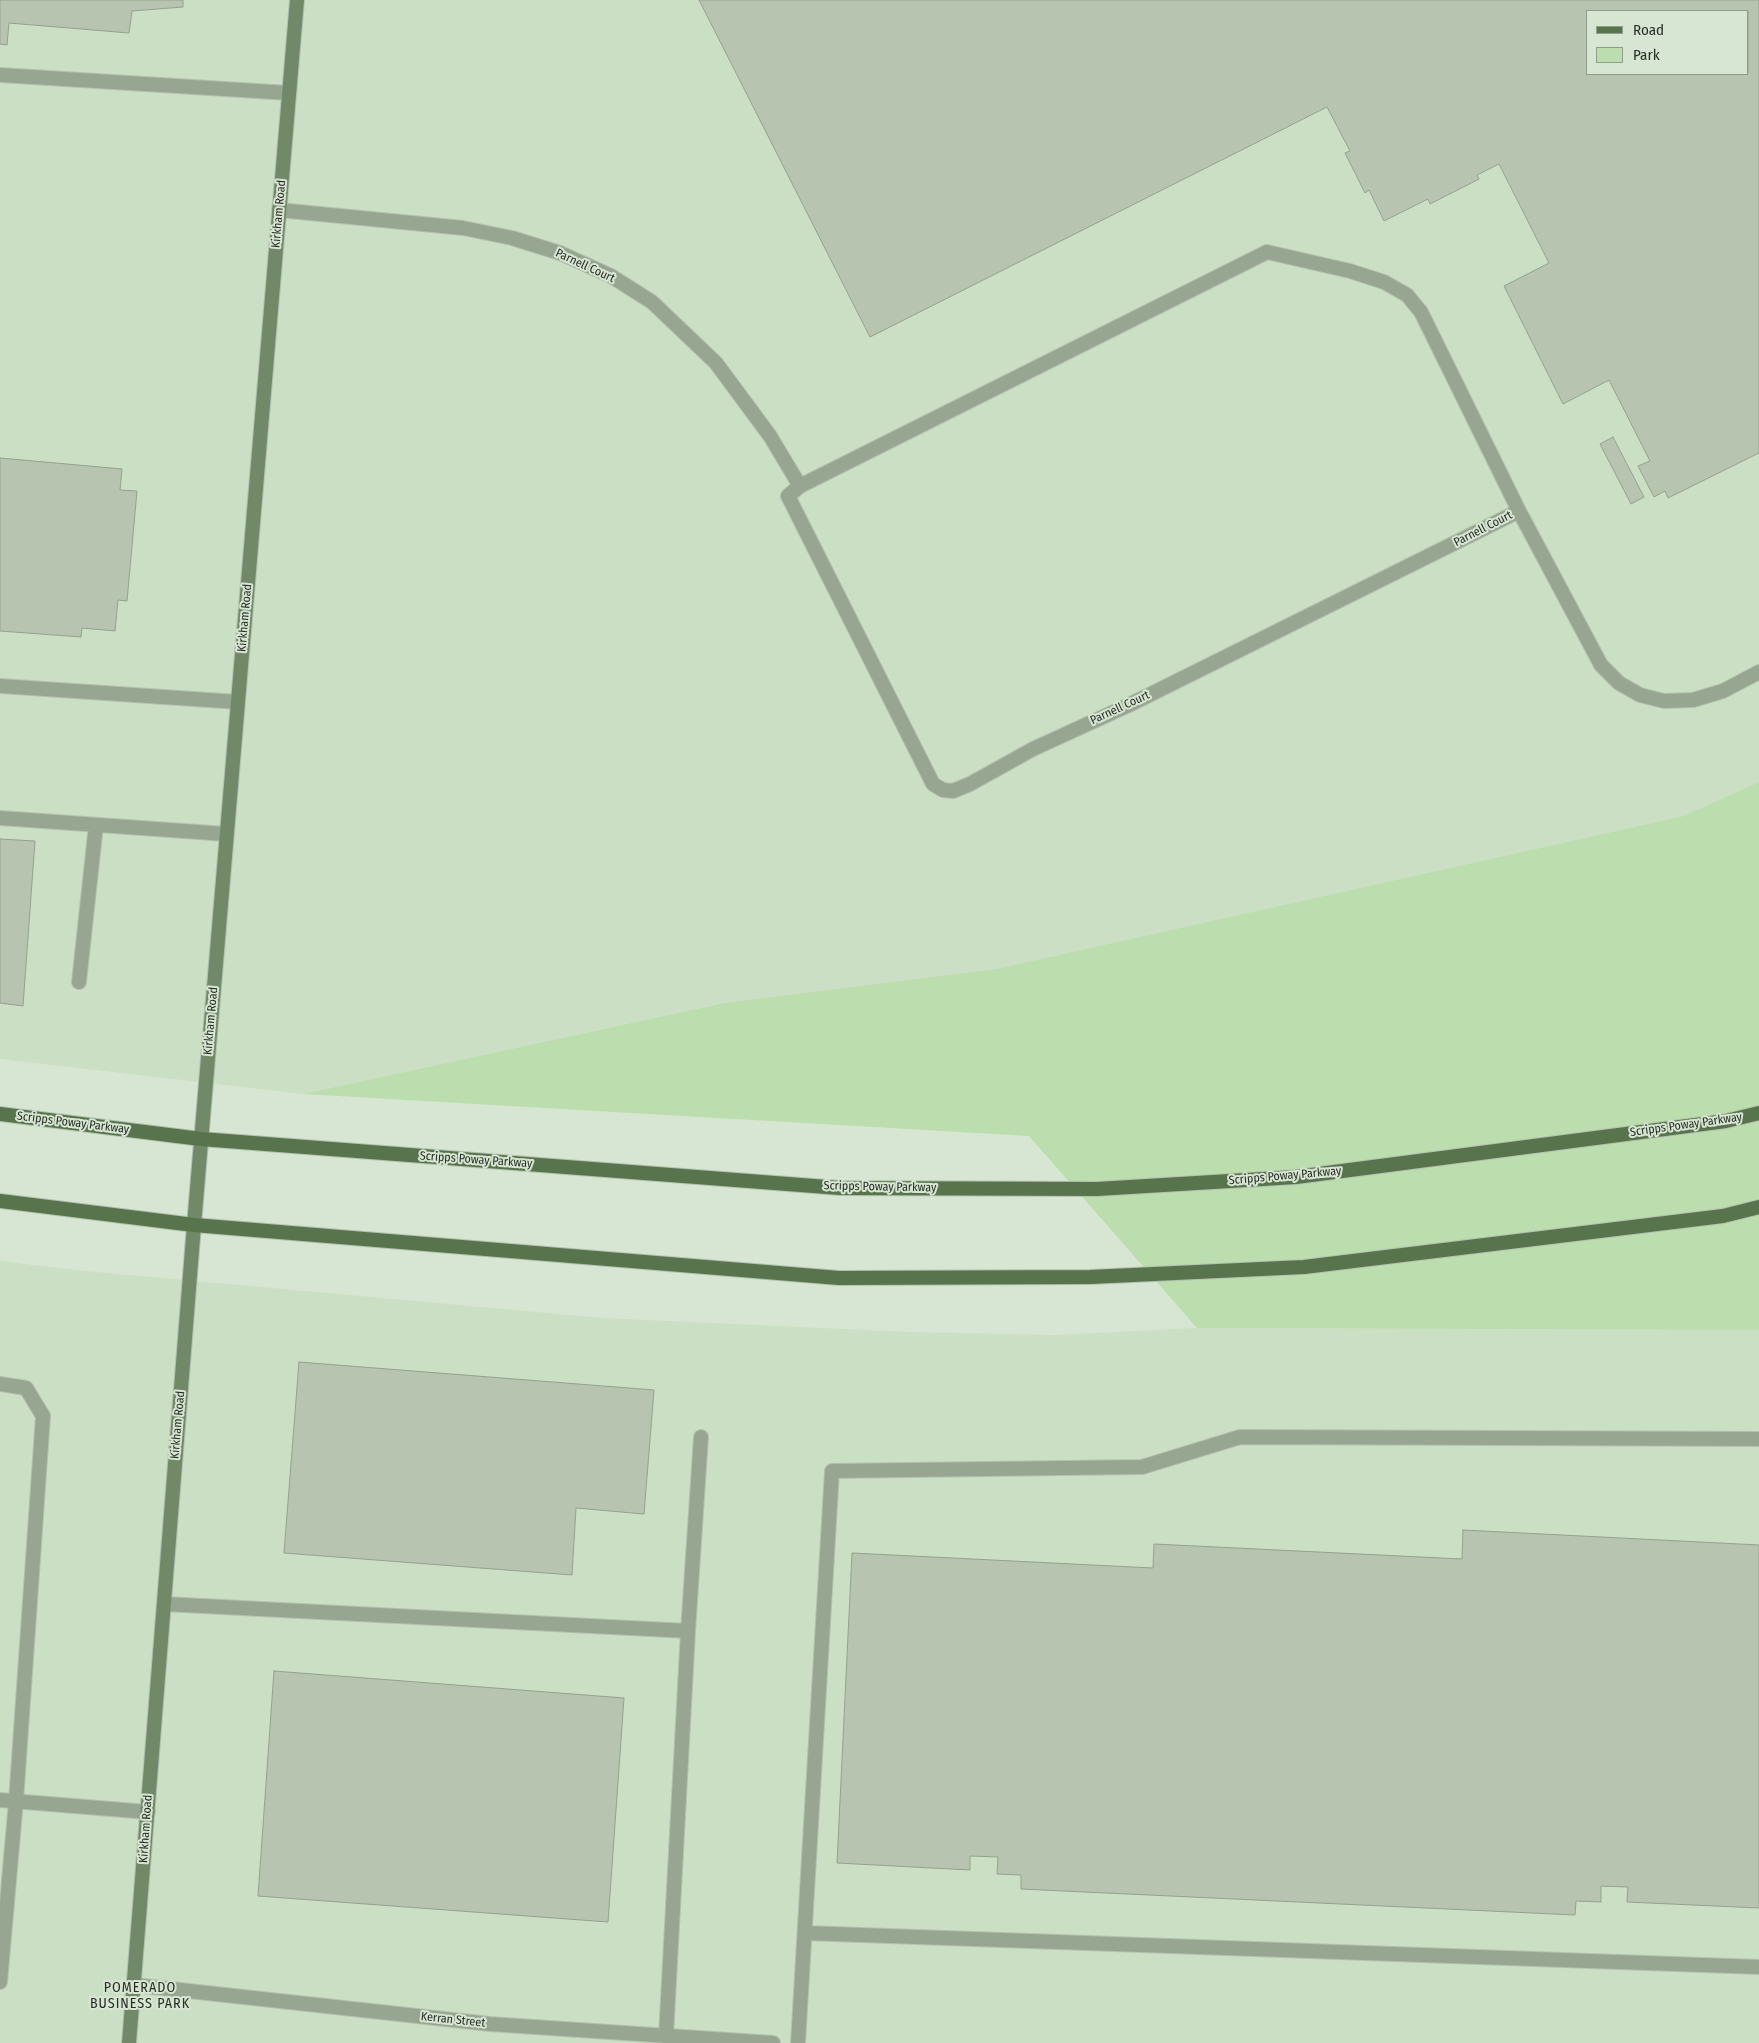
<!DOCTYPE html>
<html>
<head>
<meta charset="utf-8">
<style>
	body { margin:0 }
	#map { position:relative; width:1759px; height:2043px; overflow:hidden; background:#d7e6d2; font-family:"Fira Sans Condensed",sans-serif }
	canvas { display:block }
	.legend { position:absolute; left:1586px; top:10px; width:162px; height:65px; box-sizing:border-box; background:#d7e6d2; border:1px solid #919c8d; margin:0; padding:6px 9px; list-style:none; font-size:15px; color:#282e26 }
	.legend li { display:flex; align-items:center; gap:10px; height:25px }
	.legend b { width:25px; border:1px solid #919c8d }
</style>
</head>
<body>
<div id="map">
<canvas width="1759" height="2043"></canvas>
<ul class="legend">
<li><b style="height:6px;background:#58744c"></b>Road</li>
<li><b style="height:14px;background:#bcddae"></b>Park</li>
</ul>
</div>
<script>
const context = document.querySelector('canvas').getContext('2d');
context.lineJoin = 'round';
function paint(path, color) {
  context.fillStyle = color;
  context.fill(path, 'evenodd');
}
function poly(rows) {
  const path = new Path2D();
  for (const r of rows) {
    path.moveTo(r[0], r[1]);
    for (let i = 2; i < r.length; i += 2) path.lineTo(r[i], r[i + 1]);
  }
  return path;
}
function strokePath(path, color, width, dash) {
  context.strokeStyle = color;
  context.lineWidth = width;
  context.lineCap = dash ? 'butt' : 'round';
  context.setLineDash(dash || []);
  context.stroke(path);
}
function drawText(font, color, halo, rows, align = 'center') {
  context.font = font + ' "Fira Sans Condensed",sans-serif';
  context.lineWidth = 4;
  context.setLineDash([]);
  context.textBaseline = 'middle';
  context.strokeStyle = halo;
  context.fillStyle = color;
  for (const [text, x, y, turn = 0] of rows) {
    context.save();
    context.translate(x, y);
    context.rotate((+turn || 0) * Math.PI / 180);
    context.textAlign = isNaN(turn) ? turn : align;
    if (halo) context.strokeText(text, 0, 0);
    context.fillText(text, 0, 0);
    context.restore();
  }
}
const built = poly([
	[0,0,1759,0,1759,782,1685,816,996,969,724,1003,303,1094,0,1059],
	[1588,11,1748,11,1748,74,1588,74],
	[0,1261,85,1271,602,1318,909,1332,1055,1335,1197,1328,1759,1330,1759,2043,0,2043]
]);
const green = poly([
	[1759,782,1759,1330,1197,1328,1029,1136,303,1094,724,1003,996,969,1684,816]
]);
const building = poly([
	[0,0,183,0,183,7,132,11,129,33,9,23,7,45,0,44,0,0],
	[699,0,1759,0,1759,453,1668,498,1665,491,1654,497,1638,466,1650,461,1609,380,1563,404,1504,286,1549,263,1499,164,1477,175,1479,179,1430,204,1428,199,1384,221,1369,190,1365,193,1345,153,1350,151,1327,107,870,337,699,0],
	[1588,11,1748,11,1748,74,1588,74,1588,11],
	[1613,437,1644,497,1631,504,1600,444,1613,437],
	[0,458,122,469,120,490,137,491,127,601,118,600,115,631,82,628,81,637,0,631,0,458],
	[0,839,35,841,23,1006,0,1003,0,839],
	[299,1362,654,1390,644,1514,576,1508,572,1575,284,1553,299,1362],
	[1463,1530,1759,1545,1759,1908,1627,1902,1628,1887,1601,1886,1601,1902,1576,1901,1575,1915,1021,1889,1021,1875,997,1874,998,1857,970,1856,970,1870,837,1863,852,1553,1153,1568,1154,1544,1462,1559,1463,1530],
	[274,1671,624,1698,608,1922,258,1896,274,1671]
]);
const service = poly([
	[0,75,289,93],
	[1267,252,1350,271,1384,282,1407,295,1421,312,1519,511,1129,705,1033,749,970,784,953,791,943,790,933,784,788,496,800,486,1267,252],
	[1519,511,1601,665,1619,683,1640,695,1664,701,1693,700,1723,691,1759,672],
	[0,686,238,702],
	[0,818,226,834],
	[79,982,96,825],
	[0,1384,26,1388,43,1416,16,1801,0,1982],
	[164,1604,688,1631,666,2036],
	[688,1631,701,1437],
	[0,1800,148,1812],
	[805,1933,1759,1967],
	[798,2043,832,1471,1142,1467,1240,1437,1759,1439]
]);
const minor = poly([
	[279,210,463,228,512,238,560,253,611,276,652,302,716,363,770,436,800,486],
	[134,1985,490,2024,773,2043]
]);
const secondary = poly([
	[129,2043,194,1225,297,0]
]);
const primary = poly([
	[0,1114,201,1139,840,1188,1097,1189,1296,1177,1726,1121,1759,1113],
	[0,1201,194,1225,839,1278,1090,1277,1304,1267,1723,1216,1759,1207]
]);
const streetNames = [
	["Kirkham Road",279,214,-85],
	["Parnell Court",585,266,25],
	["Parnell Court",1483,529,-27],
	["Kirkham Road",245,618,-85],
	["Parnell Court",1120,708,-25],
	["Kirkham Road",211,1021,-85],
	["Scripps Poway Parkway",73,1123,7],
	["Scripps Poway Parkway",1686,1125,-8],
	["Scripps Poway Parkway",476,1160,4],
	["Scripps Poway Parkway",1285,1176,-5],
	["Scripps Poway Parkway",880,1187,1],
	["Kirkham Road",178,1425,-85],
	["Kirkham Road",146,1829,-86],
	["Kerran Street",453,2020,6]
];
const neighbourhoodNames = [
	["POMERADO",140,1988],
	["BUSINESS PARK",140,2004]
];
paint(built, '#cbdfc4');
paint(green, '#bcddae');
paint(building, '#b6c4b0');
strokePath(building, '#94a28f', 1);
strokePath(service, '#b4c1b0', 16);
strokePath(minor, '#b4c1b0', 16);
strokePath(secondary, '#b4c1b0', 16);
strokePath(primary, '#b4c1b0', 16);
strokePath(service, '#96a690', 14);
strokePath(minor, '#96a690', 14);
strokePath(secondary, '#728969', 14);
strokePath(primary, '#58744c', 14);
drawText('12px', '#282e26', '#d7e6d2', streetNames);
context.letterSpacing = '1px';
drawText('14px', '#282e26', '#d7e6d2', neighbourhoodNames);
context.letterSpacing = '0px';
</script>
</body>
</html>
